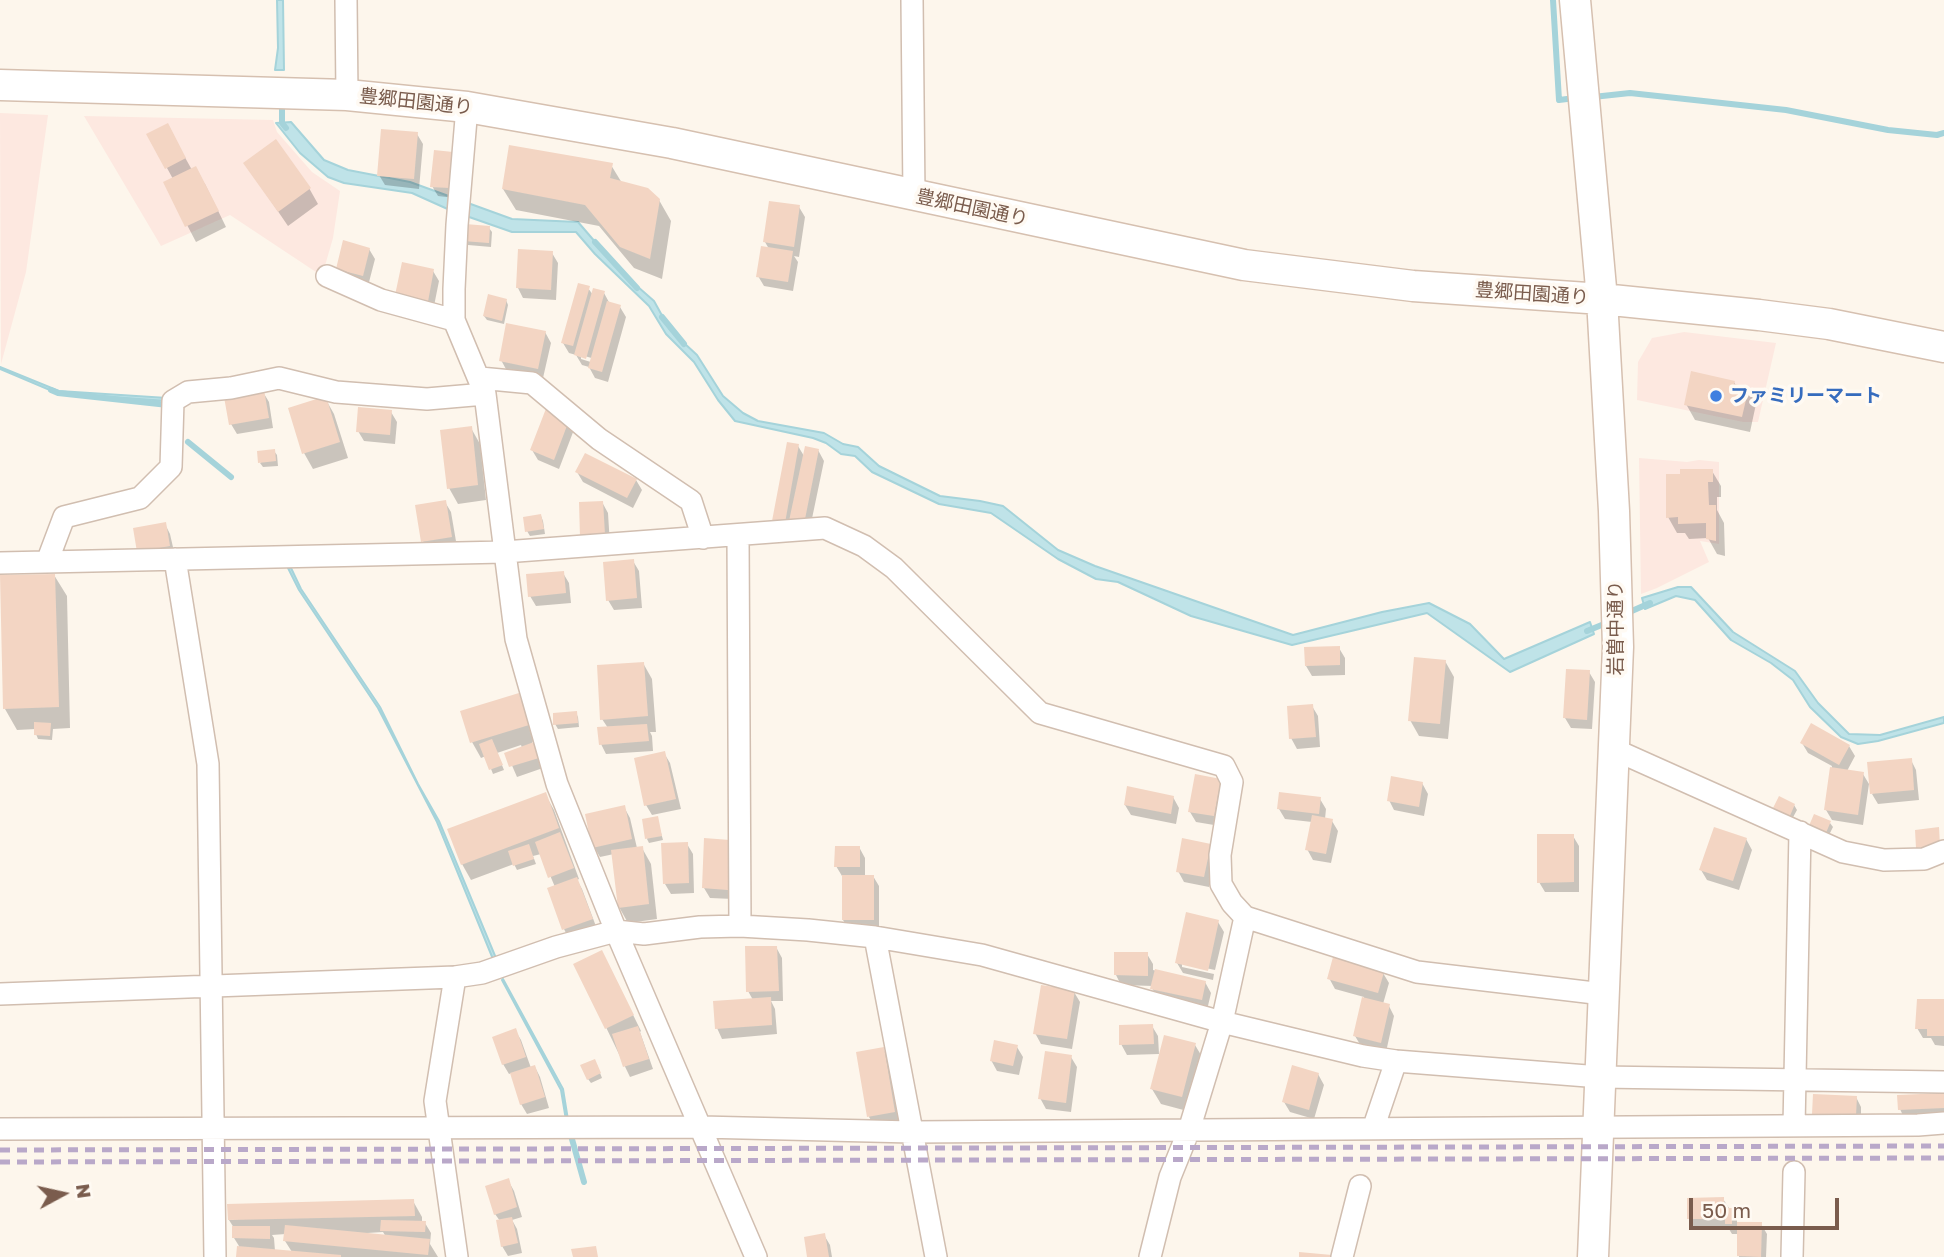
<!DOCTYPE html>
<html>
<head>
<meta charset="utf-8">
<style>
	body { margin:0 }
	#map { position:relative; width:1944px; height:1257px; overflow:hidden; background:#fdf6ec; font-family:"Golos Text",sans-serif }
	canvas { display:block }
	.north { position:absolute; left:28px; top:1159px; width:70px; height:70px; -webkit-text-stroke:5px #fffaf3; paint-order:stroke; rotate:82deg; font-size:19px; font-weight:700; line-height:28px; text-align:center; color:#7a5c4d }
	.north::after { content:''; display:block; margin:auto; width:24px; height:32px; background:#7a5c4d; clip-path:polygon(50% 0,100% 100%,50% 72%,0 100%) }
	.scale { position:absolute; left:1689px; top:1198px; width:150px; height:32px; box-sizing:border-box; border:4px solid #7a5c4d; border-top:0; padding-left:9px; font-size:21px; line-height:24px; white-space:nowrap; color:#7a5c4d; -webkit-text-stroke:5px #fffaf3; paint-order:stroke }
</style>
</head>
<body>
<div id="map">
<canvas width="1944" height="1257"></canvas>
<div class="north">N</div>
<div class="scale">50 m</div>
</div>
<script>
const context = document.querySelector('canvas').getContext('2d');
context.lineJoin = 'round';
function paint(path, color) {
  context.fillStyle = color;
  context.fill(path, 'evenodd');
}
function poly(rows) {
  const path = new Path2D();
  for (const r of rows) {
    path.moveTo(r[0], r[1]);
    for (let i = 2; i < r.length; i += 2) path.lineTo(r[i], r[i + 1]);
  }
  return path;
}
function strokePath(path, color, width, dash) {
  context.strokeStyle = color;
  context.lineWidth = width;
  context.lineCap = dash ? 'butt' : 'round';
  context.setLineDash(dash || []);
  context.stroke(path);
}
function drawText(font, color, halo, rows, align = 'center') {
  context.font = font + ' "Golos Text","Noto Sans JP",sans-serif';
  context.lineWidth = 7;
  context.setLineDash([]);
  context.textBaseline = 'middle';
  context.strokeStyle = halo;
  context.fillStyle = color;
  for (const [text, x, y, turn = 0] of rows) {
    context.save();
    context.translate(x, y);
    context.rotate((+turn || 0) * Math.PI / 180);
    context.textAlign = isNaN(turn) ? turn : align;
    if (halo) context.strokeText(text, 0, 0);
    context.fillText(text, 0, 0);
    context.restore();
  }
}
const commercial = poly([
	[0,113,48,115,26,272,1,364],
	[84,116,273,120,277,132,312,172,340,191,333,238,322,276,230,215,161,246],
	[1684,332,1776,343,1758,422,1743,422,1637,400,1638,362,1652,338],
	[1639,458,1687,462,1699,460,1719,462,1719,544,1700,541,1709,562,1657,588,1641,594]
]);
const water = poly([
	[277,0,283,0,284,70,275,70,278,48,277,0],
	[291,122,324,160,348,170,410,182,512,219,578,222,621,272,654,301,670,330,697,355,723,396,743,413,758,421,824,433,843,444,858,447,879,466,940,496,980,501,1003,506,1058,550,1095,566,1293,635,1382,612,1429,603,1470,624,1504,659,1590,622,1594,634,1510,672,1427,613,1292,645,1191,616,1118,582,1096,579,1058,559,991,513,939,504,872,472,855,456,841,454,826,443,813,438,735,421,718,400,694,362,666,334,649,306,595,254,576,232,512,232,452,211,412,193,344,183,328,177,300,153,276,123,291,122],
	[0,367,59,391,167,398,167,401,57,393,0,369,0,367],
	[288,568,291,568,301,589,380,707,418,784,439,821,498,963,495,964,437,822,378,708,299,590,288,568],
	[1678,587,1691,587,1733,632,1795,671,1818,703,1849,734,1880,735,1944,717,1944,723,1878,741,1858,744,1841,737,1810,707,1793,680,1771,663,1731,640,1695,600,1676,596,1645,609,1642,598,1678,587],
	[503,979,563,1089,568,1120,566,1120,561,1090,502,980,503,979]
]);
const shadow = poly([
	[167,125,192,170,205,184,226,227,196,242,165,183,173,179,149,135],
	[417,134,423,144,419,189,385,185,379,175],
	[435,152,455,198,438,196,432,186],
	[245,163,309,188,318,204,288,226],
	[611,165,622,183,659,200,671,221,662,279,634,268,599,226,516,210,503,189],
	[799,207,805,217,799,257,794,256,798,262,793,291,764,286,758,276,769,249,765,242],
	[489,228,492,232,491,247,468,245,465,240],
	[369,249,375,259,368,286,343,279,337,268],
	[552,253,558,263,556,300,523,298,518,288],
	[433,271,439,281,432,316,401,310],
	[588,288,593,295,604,293,610,304,620,307,626,317,608,382,595,378,589,367,582,365,576,355,569,353,563,343],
	[581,355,595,359,594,363,581,359],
	[506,300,508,305,504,324,487,320,484,316],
	[545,332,551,343,543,378,507,371,501,360],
	[1734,382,1736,386,1747,388,1756,404,1750,432,1695,420,1686,404],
	[263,392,269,402,273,428,237,434,231,424],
	[325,398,334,414,348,458,313,469,304,453],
	[548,408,575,427,559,469,538,460,532,450],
	[391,412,397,422,395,444,364,441,358,431],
	[471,428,480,444,486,500,458,504,449,488],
	[798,446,804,456,818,450,824,461,809,533,779,531],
	[274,451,277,455,278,466,263,467,260,463],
	[1712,471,1721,486,1721,497,1717,497,1717,510,1724,523,1725,556,1717,554,1708,538,1689,539,1685,533,1677,533,1668,517],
	[577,472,636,480,642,490,633,508,583,482],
	[445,502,451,512,457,547,429,552,423,542],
	[602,502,608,513,610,545,588,546],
	[541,516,543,521,545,534,530,536,527,531],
	[165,524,170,534,175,556,145,562],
	[633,561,639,571,642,608,614,610,608,600],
	[563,573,569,583,571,603,536,606,530,596],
	[54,575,67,596,70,728,53,729,52,740,38,739,36,734,36,729,17,730,5,709],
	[1339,648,1345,658,1345,675,1312,676,1306,666],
	[1445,661,1454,677,1448,739,1419,736,1410,720],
	[643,663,652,679,656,732,650,732,652,736,653,751,606,754,601,744,608,728,602,719],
	[1589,672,1595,682,1592,729,1571,728,1565,718],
	[518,695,527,711,536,740,532,742,539,755,543,768,517,777,507,754,522,748,521,745,497,753,504,770,493,774,486,756,481,758,472,742],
	[1312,706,1318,716,1320,747,1297,749,1291,738],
	[576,713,578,717,579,727,558,729,555,724],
	[1802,743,1849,746,1855,756,1847,771,1863,774,1869,784,1863,825,1832,820,1826,810,1832,766,1808,753],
	[664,753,670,763,681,809,652,815,646,805],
	[1911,760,1916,770,1919,800,1878,804,1872,794],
	[1220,780,1226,791,1220,826,1196,822,1190,812],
	[1422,783,1428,794,1424,816,1394,810,1389,800],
	[545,794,554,810,579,879,577,880,582,889,597,929,569,939,564,929,555,887,541,854,533,856,536,864,517,870,514,864,471,880,462,864],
	[1173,797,1179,808,1176,824,1131,815,1125,805],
	[1320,799,1326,809,1325,819,1332,821,1338,831,1331,863,1313,860,1307,849,1312,822,1285,819,1279,809],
	[1794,805,1797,810,1791,821,1777,814],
	[624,807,630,818,637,848,642,848,651,864,657,919,628,923,619,907,614,854,600,857,594,847],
	[657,818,663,840,649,843,647,839],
	[1830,823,1833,827,1827,839,1810,828],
	[1573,836,1579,846,1579,892,1545,892,1539,882],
	[1746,839,1752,850,1739,890,1707,880,1701,870],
	[729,841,733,899,710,898,704,888],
	[687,844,693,854,694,893,671,894,665,884],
	[1209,845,1215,855,1209,887,1184,882,1178,871],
	[859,847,865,858,865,876,873,876,879,886,879,930,849,930,843,920,842,876,836,866],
	[1218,922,1224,932,1215,970,1182,963,1182,967,1214,974,1213,980,1183,973,1177,963],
	[776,947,782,958,783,1001,771,1001,775,1009,777,1034,722,1039,717,1028,753,1000,748,991],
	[1147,954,1153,964,1153,970,1205,982,1211,993,1207,1010,1158,999,1152,988,1153,986,1121,985,1116,975],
	[576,965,610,968,641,1031,640,1032,653,1069,630,1077],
	[1383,973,1389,983,1383,1004,1389,1006,1394,1016,1386,1052,1361,1046,1355,1036,1364,997,1335,989,1329,978],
	[1074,992,1080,1002,1072,1049,1041,1044,1035,1033],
	[1944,1001,1944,1046,1935,1045,1931,1038,1923,1038,1917,1028],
	[1152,1026,1158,1036,1159,1054,1127,1055,1121,1044],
	[515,1030,521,1040,531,1068,535,1067,540,1077,549,1108,527,1114,521,1104,512,1073,509,1074,503,1064],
	[1195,1045,1204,1060,1191,1112,1161,1104,1152,1089],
	[1017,1047,1023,1057,1019,1075,997,1071,991,1060],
	[883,1049,892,1064,903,1128,878,1132,869,1117],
	[1071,1057,1077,1067,1071,1112,1046,1109,1040,1098],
	[597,1065,602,1078,591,1083,588,1079],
	[1318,1074,1324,1085,1314,1119,1290,1112,1284,1102],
	[1944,1095,1944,1118,1905,1120,1900,1109],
	[1856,1097,1861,1107,1861,1125,1819,1123,1814,1113],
	[508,1180,514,1191,522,1217,512,1220,517,1229,522,1253,508,1256,502,1246,500,1221,495,1214],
	[1723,1199,1737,1220,1737,1223,1761,1224,1767,1234,1766,1257,1739,1257,1739,1234,1732,1234,1729,1229,1695,1229,1689,1219],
	[413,1201,422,1217,422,1223,425,1223,431,1233,430,1244,438,1257,238,1257,239,1246,234,1238,234,1228,229,1220],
	[383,1232,386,1237,367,1235,367,1233],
	[286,1234,285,1241,292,1252,275,1251,274,1238,272,1235],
	[824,1235,830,1245,832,1257,809,1257]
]);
const stream = poly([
	[1553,0,1559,100,1575,98],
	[1593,97,1630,93,1786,110,1888,130,1937,135,1944,133],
	[282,102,282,123,286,128],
	[595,242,637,288],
	[662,317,684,344],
	[51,390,58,393,168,405],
	[188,442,231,477],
	[1625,614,1650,603],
	[1587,631,1609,622],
	[570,1132,584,1182]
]);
const building = poly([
	[168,123,186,158,165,169,146,134],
	[381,129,418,132,414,179,377,176],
	[276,139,311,188,278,212,243,163],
	[509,145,613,163,610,178,648,188,660,199,650,259,620,247,585,205,502,189],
	[434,150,453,152,450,188,430,187],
	[196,166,219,211,185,227,163,182],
	[769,201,800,205,794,247,763,242],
	[465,224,490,226,489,243,463,241],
	[343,240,370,248,363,276,336,269],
	[761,246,793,251,788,282,756,277],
	[518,249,553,251,551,290,516,288],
	[402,262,434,269,427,307,394,300],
	[578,283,590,286,573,346,561,343],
	[593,288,605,291,586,359,574,355],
	[488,294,507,299,502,321,483,316],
	[607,301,621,305,602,372,588,368],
	[506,323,546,331,538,369,499,361],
	[1691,371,1735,381,1734,384,1749,387,1742,417,1684,405],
	[264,390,269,418,229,425,224,397],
	[326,396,340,442,302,454,288,408],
	[547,406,571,415,554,460,530,450],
	[358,407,392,410,390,435,356,432],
	[472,426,478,485,447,489,440,430],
	[787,442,799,444,785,523,772,521],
	[805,446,819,449,804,524,789,521],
	[275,449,276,461,258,463,257,451],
	[585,453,637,479,627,498,575,472],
	[1680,469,1713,469,1713,482,1708,482,1709,505,1716,505,1716,541,1706,539,1706,523,1678,524,1678,517,1666,518,1666,474,1680,474],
	[446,500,452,537,421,542,415,505],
	[603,501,605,535,580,537,579,502],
	[541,514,544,529,525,532,523,517],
	[166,522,170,546,137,552,133,528],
	[634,559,637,598,606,601,603,562],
	[564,571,566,593,528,597,526,574],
	[55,574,59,707,3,709,0,575],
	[1340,646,1340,665,1305,666,1304,647],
	[1414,657,1446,660,1440,724,1408,721],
	[644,662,648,716,600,720,597,665],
	[1566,669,1590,670,1587,720,1563,718],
	[519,693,529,725,470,743,460,711],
	[1313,704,1316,737,1289,739,1287,706],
	[577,711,578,723,553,725,553,713],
	[34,722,51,723,50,736,34,735],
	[1811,723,1850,745,1839,765,1800,743],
	[647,724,649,741,599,745,597,727],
	[492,739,503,765,489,770,479,744],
	[534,742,539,758,509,767,504,753],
	[665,751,676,799,644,806,634,758],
	[1912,758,1914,790,1870,794,1867,762],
	[1830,767,1864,772,1858,815,1824,810],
	[1195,774,1221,779,1214,816,1188,812],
	[1391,776,1423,782,1419,807,1387,801],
	[1127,786,1174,796,1171,814,1124,805],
	[546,792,559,828,461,865,447,829],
	[1279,792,1321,797,1319,814,1277,809],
	[1779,796,1795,804,1789,818,1772,810],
	[625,805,632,839,592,848,585,814],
	[1814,814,1831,821,1825,835,1808,828],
	[1312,815,1333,819,1326,854,1305,850],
	[658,816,662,836,645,839,642,819],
	[1714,827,1747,838,1733,881,1699,870],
	[1939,827,1940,846,1916,848,1915,830],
	[560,832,574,868,548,878,535,842],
	[1537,834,1574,834,1574,882,1537,883],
	[704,838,730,840,728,890,702,888],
	[1182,838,1211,844,1204,877,1176,872],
	[688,842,689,883,663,884,661,843],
	[529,844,534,859,513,866,508,851],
	[643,846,649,904,618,908,611,850],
	[835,846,860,846,860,867,834,867],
	[842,875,874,875,874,920,842,920],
	[577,877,593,919,562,930,547,888],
	[1186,912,1219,920,1208,971,1175,963],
	[745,946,777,946,779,991,746,992],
	[602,950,634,1015,605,1029,573,964],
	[1114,952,1148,952,1148,976,1114,975],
	[1333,957,1384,972,1378,993,1327,979],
	[1155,969,1206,981,1202,1000,1150,989],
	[1041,985,1075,990,1067,1039,1033,1034],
	[771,997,772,1025,715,1029,713,1001],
	[1362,997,1390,1004,1381,1043,1353,1036],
	[1917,999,1944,999,1944,1036,1927,1036,1927,1029,1915,1029],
	[1153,1024,1154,1044,1119,1045,1119,1025],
	[638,1026,649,1059,623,1067,612,1034],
	[516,1028,526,1057,502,1065,492,1037],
	[1164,1035,1196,1043,1182,1097,1150,1089],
	[994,1040,1018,1045,1013,1066,990,1061],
	[884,1047,895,1112,867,1117,856,1052],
	[1045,1051,1072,1055,1066,1103,1038,1099],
	[595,1059,601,1073,587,1080,580,1065],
	[535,1065,545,1097,520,1105,510,1073],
	[1292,1065,1319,1073,1309,1110,1282,1102],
	[1944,1093,1944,1108,1898,1110,1897,1095],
	[1813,1094,1857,1096,1856,1115,1812,1114],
	[509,1178,517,1207,494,1215,485,1186],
	[1724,1197,1724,1208,1732,1208,1732,1224,1725,1224,1725,1219,1687,1219,1687,1198],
	[414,1199,415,1216,228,1220,227,1204],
	[512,1217,518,1243,501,1247,496,1220],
	[381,1220,426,1221,425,1232,380,1231],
	[1737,1222,1762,1222,1761,1257,1737,1256],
	[285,1225,430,1239,428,1255,283,1241],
	[232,1226,270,1226,270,1239,232,1238],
	[825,1233,829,1257,807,1257,804,1237],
	[237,1246,341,1255,341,1257,236,1257],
	[596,1246,598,1257,573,1257,571,1249],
	[1299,1252,1332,1255,1332,1257,1299,1257]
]);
const street = poly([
	[346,0,347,95],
	[912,0,914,196],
	[467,107,457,225,454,289,454,320,485,394,516,639,557,784,616,931,756,1257],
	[327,276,381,300,454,320],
	[480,378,532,383,599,439,691,501,703,538],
	[738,535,740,926],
	[175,559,208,764,215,1257],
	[47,562,64,517,140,498,171,467,173,401,188,392,231,388,279,378,336,392,427,399,485,394],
	[0,563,504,552,825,528,864,546,894,568,1040,713,1224,766,1232,782,1220,855,1221,884,1232,903,1245,917,1222,1022,1189,1130,1170,1177,1150,1257],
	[1613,749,1843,852,1884,860,1924,859,1944,851],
	[1245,917,1417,972,1603,994],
	[875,937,936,1257],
	[455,977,435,1101,457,1257],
	[0,994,455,977,482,973,556,947,616,931,644,934,700,927,740,926,808,930,875,937,982,955,1222,1022,1363,1056,1396,1061,1600,1077,1944,1082],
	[1794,1126,1800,832],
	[0,1129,701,1127,912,1132,1918,1125,1944,1123],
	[1373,1129,1396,1061],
	[1342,1257,1360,1186],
	[1792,1257,1794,1172]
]);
const secondary = poly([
	[1575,0,1602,299,1614,511,1618,647,1593,1257],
	[0,85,347,95,467,107,672,143,1244,265,1413,286,1602,299,1759,315,1829,324,1944,347]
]);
const rail = poly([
	[0,1150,1944,1146],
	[0,1162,1944,1158]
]);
const markers = [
	[1716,396,7,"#3f7fe0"]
];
const streetNames = [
	["豊郷田園通り",416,102,6],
	["豊郷田園通り",972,208,12],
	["豊郷田園通り",1532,294,4],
	["岩曽中通り",1616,628,-90]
];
const shopNames = [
	["ファミリーマート",1730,396]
];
paint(commercial, '#fde8e0');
paint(water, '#bfe3e8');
strokePath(water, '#a5d3da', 2);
paint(shadow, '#0003');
strokePath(stream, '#a5d3da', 6);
paint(building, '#f3d5c3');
strokePath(street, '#d1beb0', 24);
strokePath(secondary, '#d6c0b0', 33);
strokePath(street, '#fff', 21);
strokePath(secondary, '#fff', 30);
strokePath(rail, '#b9a8c9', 5, [10, 7]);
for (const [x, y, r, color] of markers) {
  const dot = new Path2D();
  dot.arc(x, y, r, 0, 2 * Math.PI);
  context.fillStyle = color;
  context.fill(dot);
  strokePath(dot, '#fffaf3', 2.5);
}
drawText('19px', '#7a5c4d', '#fffaf3', streetNames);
drawText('bold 19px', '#366cbe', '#fffaf3', shopNames, 'left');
</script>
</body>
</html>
